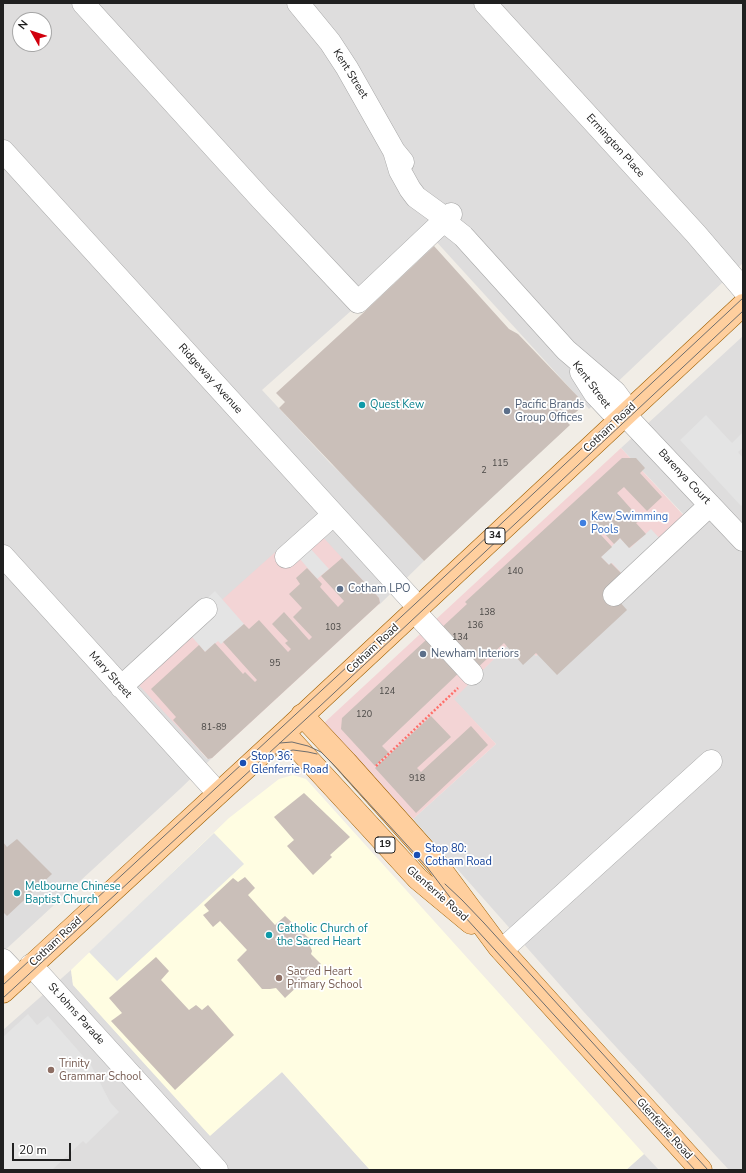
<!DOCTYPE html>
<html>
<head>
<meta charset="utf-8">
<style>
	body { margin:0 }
	#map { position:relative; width:746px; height:1173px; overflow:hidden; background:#f1ede6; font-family:"Nunito Sans",sans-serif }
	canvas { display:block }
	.frame { position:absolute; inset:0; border:4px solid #202020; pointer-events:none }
	.north { position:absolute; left:12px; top:12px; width:40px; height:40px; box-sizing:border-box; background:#fff; border:1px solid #a6a6a6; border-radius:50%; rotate:309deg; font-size:11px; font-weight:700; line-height:16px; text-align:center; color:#202020 }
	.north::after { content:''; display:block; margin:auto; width:14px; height:18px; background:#d1000d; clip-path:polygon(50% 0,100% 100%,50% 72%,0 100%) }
	.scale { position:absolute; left:12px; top:1143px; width:59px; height:18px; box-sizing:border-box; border:2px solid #202020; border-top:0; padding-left:5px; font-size:12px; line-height:14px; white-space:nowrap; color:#202020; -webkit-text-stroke:3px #fff; paint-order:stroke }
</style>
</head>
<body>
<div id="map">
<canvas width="746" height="1173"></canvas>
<div class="frame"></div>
<div class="north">N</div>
<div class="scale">20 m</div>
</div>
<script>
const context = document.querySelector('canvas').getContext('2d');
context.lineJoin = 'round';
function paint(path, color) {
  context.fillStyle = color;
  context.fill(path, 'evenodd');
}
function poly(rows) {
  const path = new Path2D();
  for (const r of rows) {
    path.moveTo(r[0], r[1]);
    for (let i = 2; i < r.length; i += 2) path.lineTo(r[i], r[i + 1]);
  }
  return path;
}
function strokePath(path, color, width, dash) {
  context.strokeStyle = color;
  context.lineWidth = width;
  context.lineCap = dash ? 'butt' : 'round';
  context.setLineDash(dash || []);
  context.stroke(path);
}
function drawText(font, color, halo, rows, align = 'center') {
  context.font = font + ' "Nunito Sans",sans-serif';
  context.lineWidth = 3.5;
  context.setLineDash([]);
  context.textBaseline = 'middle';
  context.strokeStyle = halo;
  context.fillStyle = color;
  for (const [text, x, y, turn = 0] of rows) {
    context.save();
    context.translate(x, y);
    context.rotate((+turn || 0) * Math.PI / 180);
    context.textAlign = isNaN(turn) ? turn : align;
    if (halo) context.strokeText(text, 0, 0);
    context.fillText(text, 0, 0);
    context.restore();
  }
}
const residential = poly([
	[3,3,743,3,743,263,589,409,433,238,262,390,330,463,354,486,424,561,379,605,380,603,173,720,207,759,212,758,180,789,3,952],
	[20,20,44,20,44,44,20,44],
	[743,336,743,1170,729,1170,583,1011,413,819,496,744,453,699,517,636,536,656,685,516,621,448],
	[71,970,73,985,210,1135,282,1072,370,1170,3,1170,3,1030],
	[644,1154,659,1170,626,1170]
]);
const commercial = poly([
	[621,448,685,517,536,656,517,636,454,699,496,744,413,819,324,723],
	[309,522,379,598,380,603,212,758,208,759,134,680,187,631]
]);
const education = poly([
	[293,775,306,779,644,1154,626,1170,370,1170,282,1072,210,1136,73,985,71,970,229,818,279,779]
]);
const parking = poly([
	[706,415,732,443,743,432,743,448,738,452,743,458,743,504,741,506,680,440],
	[651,529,663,542,625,577,612,563,609,565,601,557,620,538,630,548],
	[309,547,329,569,317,579,300,559],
	[215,591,244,624,221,644,218,641,205,652,187,631,203,602],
	[214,833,244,864,117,981,89,952],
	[28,1014,37,1025,48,1016,91,1065,110,1102,119,1112,86,1144,83,1141,52,1170,3,1170,3,1037]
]);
const building = poly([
	[434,246,509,329,518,334,585,404,566,421,570,425,424,561,279,408,285,402,276,393,362,314],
	[622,458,636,458,645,468,640,473,662,497,647,511,624,487,617,493,641,520,636,523,646,534,629,548,620,538,614,544,604,533,601,535,612,547,601,557,609,565,611,563,625,577,610,591,627,610,557,675,536,653,523,665,504,643,474,671,438,631,467,604,465,602],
	[342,558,379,598,380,603,212,758,208,759,173,720,176,717,151,689,199,645,205,652,215,643,243,674,245,672,255,682,257,680,223,642,244,624,249,629,259,620,288,652,291,649,285,643,288,641,272,624,284,612,309,640,312,637,293,617,302,608,289,594,300,584,296,578,307,568,322,584,320,587,338,607,344,601,321,576],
	[426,640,435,640,463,669,382,746,389,753,375,766,341,729,342,718],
	[431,716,451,737,417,768,421,772,471,726,488,745,416,813,375,768],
	[304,793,350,837,330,855,332,857,313,875,287,846,294,840,274,817],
	[17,839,52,874,7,916,3,912,3,842,7,847],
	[245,877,255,888,248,895,275,925,285,916,313,942,310,946,312,951,311,954,321,964,285,998,276,988,270,989,262,989,237,960,247,950,220,921,213,927,203,915,209,911,204,905,233,878,238,882],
	[156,957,169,971,161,980,189,1010,196,1005,202,1010,208,1005,234,1035,175,1090,111,1021,122,1013,109,998]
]);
const path = poly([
	[376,766,458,688]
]);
const minor = poly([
	[83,3,262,200,358,302,451,214],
	[298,3,330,42,347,68,394,151,403,162],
	[485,3,696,234,743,289],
	[3,151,418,607],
	[394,151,400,171,410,189,416,197,438,213,444,221,463,236,566,350,615,392,626,407,625,415],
	[581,372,595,394,611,411,618,415,625,415],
	[625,415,743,540],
	[3,556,218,793],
	[286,557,333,515],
	[614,595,710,505],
	[414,611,472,674],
	[121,687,206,609],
	[502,950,711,761],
	[3,960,19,977],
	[31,965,217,1170]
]);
const major = poly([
	[302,715,346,762,437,864,498,946,701,1170],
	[284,733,418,879,471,923],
	[3,992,284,733,743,305]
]);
const tram = poly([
	[280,743,292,742,308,746,321,752,333,764,427,867,465,917,695,1170],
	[268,757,278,753,293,750,308,752,317,754],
	[445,884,462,900,484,923,708,1170],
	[3,985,415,604,743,298],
	[3,998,319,707,743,311]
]);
const markers = [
	[362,405,4,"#0f9aa8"],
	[507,411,4,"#5c6f8a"],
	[583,523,4,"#3f7fe0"],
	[340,589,4,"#5c6f8a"],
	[423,654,4,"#5c6f8a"],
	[243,763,4,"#1a4fb4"],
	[417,855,4,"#1a4fb4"],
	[17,893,4,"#0f9aa8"],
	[269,935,4,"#0f9aa8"],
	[279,978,4,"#8d6e63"],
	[51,1070,4,"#8d6e63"]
];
const numberNames = [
	["115",500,464],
	["2",484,471],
	["140",515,572],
	["138",487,613],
	["136",475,626],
	["103",333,628],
	["134",460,638],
	["95",275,664],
	["124",387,692],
	["120",364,715],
	["81-89",214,728],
	["918",417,779]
];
const shields = [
	[495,536,20],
	[385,845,20]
];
const shieldNames = [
	["34",495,536],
	["19",385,845]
];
const streetNames = [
	["Kent Street",350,74,58],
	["Ermington Place",615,146,48],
	["Ridgeway Avenue",210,379,48],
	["Kent Street",591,385,53],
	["Cotham Road",610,428,-43],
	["Barenya Court",684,477,47],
	["Cotham Road",373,649,-43],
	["Mary Street",110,675,48],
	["Glenferrie Road",437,894,41],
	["Cotham Road",56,942,-43],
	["St Johns Parade",76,1014,48],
	["Glenferrie Road",664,1129,48]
];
const cultureNames = [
	["Quest Kew",370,405],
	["Melbourne Chinese",25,887],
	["Baptist Church",25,900],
	["Catholic Church of",277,929],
	["the Sacred Heart",277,942]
];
const serviceNames = [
	["Pacific Brands",515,405],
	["Group Offices",515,418],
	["Cotham LPO",348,589],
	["Newham Interiors",431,654]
];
const shopNames = [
	["Kew Swimming",591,517],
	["Pools",591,530]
];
const transitNames = [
	["Stop 36:",251,757],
	["Glenferrie Road",251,770],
	["Stop 80:",425,849],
	["Cotham Road",425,862]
];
const educationNames = [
	["Sacred Heart",287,972],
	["Primary School",287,985],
	["Trinity",59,1064],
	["Grammar School",59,1077]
];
paint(residential, '#dedddd');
paint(commercial, '#f3d4d5');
paint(education, '#fffde2');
paint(parking, '#e4e4e4');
paint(building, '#cabfb9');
strokePath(minor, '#a7a7a7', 23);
strokePath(major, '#9d5f00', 23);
strokePath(path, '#ff6f6a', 2.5, [2, 2]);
strokePath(minor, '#fff', 22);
strokePath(major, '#ffcf9e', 22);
strokePath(tram, '#6e6e6e', 1);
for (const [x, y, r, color] of markers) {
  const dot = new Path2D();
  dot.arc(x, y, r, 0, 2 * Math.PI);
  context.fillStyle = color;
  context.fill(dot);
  strokePath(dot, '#fff', 1.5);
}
drawText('9px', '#4a4846', null, numberNames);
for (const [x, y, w] of shields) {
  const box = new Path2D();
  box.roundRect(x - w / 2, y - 8, w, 16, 3);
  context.fillStyle = '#fff';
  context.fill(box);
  strokePath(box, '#202020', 1);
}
drawText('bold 10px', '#202020', null, shieldNames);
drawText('11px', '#202020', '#fff', streetNames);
drawText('11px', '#0d838f', '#fff', cultureNames, 'left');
drawText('11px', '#4e5e75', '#fff', serviceNames, 'left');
drawText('11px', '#366cbe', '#fff', shopNames, 'left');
drawText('11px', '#164399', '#fff', transitNames, 'left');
drawText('11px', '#785e54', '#fff', educationNames, 'left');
</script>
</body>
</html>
